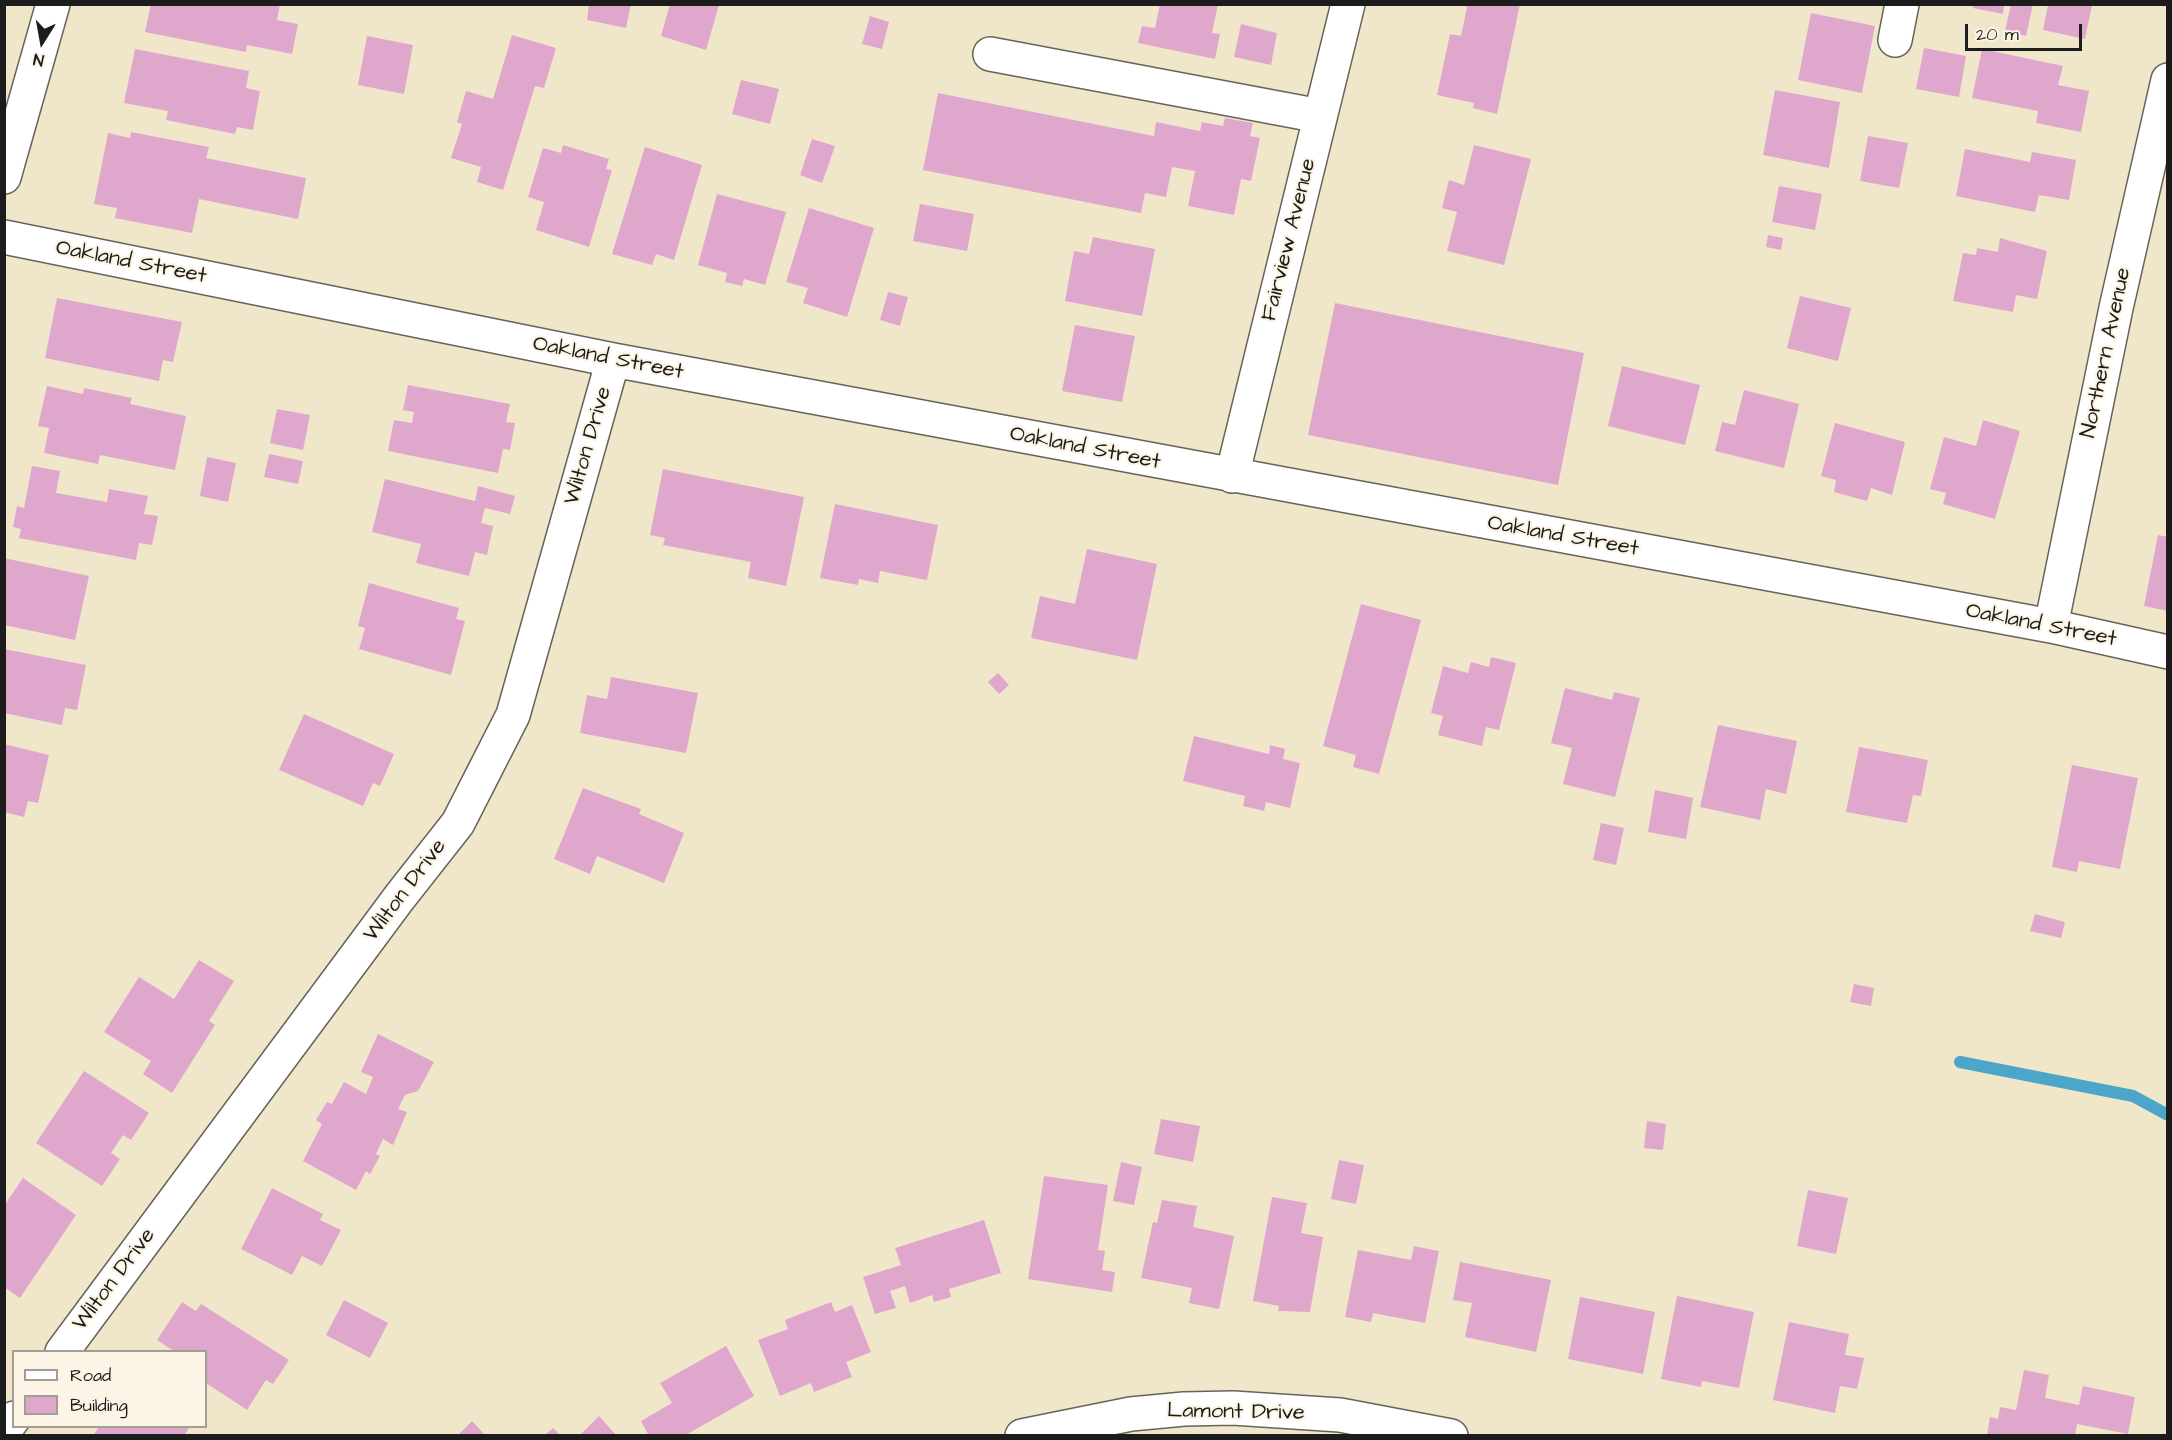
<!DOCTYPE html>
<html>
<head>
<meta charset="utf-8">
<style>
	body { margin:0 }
	#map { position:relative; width:2172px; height:1440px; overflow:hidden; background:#f0e7ca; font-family:"Architects Daughter",sans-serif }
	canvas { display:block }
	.frame { position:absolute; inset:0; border:6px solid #1c1c1c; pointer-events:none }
	.legend { position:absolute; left:12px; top:1350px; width:195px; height:78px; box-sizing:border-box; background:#fcf5e5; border:2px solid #a29e95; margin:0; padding:8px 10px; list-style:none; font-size:18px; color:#1c1c1c }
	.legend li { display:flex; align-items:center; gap:12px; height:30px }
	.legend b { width:30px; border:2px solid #a29e95 }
	.north { position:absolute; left:12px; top:12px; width:60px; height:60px; -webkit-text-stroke:4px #fcf5e5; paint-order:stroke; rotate:191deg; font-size:16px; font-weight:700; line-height:24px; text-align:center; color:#1c1c1c }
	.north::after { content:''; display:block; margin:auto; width:21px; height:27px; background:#1c1c1c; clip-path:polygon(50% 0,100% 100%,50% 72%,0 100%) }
	.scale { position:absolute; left:1965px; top:24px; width:117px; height:27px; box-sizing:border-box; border:3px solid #1c1c1c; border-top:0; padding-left:8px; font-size:18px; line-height:21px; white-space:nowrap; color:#1c1c1c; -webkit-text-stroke:4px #fcf5e5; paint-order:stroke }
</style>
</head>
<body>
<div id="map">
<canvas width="2172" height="1440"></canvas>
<div class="frame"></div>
<ul class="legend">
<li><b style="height:8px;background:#fff"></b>Road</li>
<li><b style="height:16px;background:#e0a7cd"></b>Building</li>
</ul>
<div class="north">N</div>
<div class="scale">20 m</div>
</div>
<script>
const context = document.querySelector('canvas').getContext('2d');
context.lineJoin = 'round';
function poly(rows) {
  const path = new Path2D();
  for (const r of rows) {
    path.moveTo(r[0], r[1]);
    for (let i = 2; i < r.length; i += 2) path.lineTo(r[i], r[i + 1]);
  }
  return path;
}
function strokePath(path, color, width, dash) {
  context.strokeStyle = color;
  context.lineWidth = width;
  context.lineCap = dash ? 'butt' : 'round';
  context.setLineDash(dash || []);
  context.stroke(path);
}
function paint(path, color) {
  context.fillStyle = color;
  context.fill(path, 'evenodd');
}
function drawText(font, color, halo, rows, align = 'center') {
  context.font = font + ' "Architects Daughter",sans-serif';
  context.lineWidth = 4.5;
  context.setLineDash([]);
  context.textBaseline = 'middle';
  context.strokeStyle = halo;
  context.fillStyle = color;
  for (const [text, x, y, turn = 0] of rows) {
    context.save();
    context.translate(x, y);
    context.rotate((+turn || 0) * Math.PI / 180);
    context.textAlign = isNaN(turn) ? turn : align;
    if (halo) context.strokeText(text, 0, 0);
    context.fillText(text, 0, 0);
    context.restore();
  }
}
const stream = poly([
	[1960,1062,2133,1096,2168,1115]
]);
const building = poly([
	[151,4,280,4,277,20,298,24,292,54,247,45,246,52,145,32],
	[589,4,631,4,626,28,587,20],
	[670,4,719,5,706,50,661,36],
	[1160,4,1218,4,1212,33,1220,34,1215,59,1138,43,1142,26,1155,28],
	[1461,4,1520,4,1497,114,1473,108,1474,103,1437,95,1450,34,1461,36,1467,7],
	[1974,4,2004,4,2003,14,1973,8],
	[2011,4,2033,4,2026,36,2005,31],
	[2048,5,2092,5,2085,39,2043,30],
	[1811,13,1875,26,1862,93,1798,80],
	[870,16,889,22,882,49,862,44],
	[1241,24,1277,33,1271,65,1234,57],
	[512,35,556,48,544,88,535,86,503,190,477,182,481,167,451,158,462,124,457,122,466,91,493,99],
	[367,36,413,45,404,94,358,85],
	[1924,48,1966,56,1959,97,1916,89],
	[135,49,249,71,246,88,260,91,253,130,237,127,235,134,166,120,168,111,124,103],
	[1982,49,2063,66,2058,85,2089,91,2081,132,2036,123,2038,111,1972,98],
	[741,80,779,89,770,124,732,114],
	[1775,90,1840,102,1829,168,1763,155],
	[938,93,1154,136,1156,122,1200,131,1202,122,1223,126,1225,118,1253,123,1250,136,1260,138,1251,181,1241,179,1234,215,1188,206,1195,171,1172,167,1166,197,1145,193,1141,213,923,170],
	[131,132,209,147,206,158,306,178,298,219,199,199,192,233,115,218,117,208,94,204,108,133,130,138],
	[1868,136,1908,143,1899,188,1860,181],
	[812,139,835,146,822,183,800,175],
	[563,145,609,159,606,169,612,170,589,247,536,230,544,202,528,197,543,148,561,153],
	[1474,145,1531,159,1504,265,1447,251,1457,212,1442,208,1449,180,1464,185],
	[645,147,702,165,674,260,656,254,652,265,612,254],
	[1965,149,2030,162,2032,152,2076,160,2069,200,2039,195,2035,212,1956,196],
	[1779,186,1822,194,1815,230,1772,222],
	[717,194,786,212,765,285,744,279,742,286,725,282,727,273,698,265],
	[920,204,974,214,967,251,913,241],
	[809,208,874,228,847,317,803,303,808,288,786,282],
	[1768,235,1783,238,1781,250,1766,247],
	[1093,237,1155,249,1142,316,1065,301,1074,251,1089,254],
	[2000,238,2047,251,2037,299,2016,295,2013,312,1953,301,1963,253,1976,255,1977,248,1998,252],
	[888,292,908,297,900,326,880,320],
	[1800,296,1851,308,1838,361,1787,348],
	[57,298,182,322,173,362,163,360,159,381,45,358],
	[1335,303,1584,353,1558,485,1308,435],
	[1075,325,1135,336,1122,402,1062,391],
	[1622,366,1700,385,1685,445,1608,426],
	[408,385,510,404,506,422,515,423,510,450,503,449,498,473,388,451,394,420,412,423,414,412,403,410],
	[47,386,83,394,84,388,132,398,130,404,186,416,175,470,100,455,98,464,44,453,49,428,38,426],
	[1744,390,1799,404,1784,468,1715,451,1722,422,1735,425],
	[277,409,310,415,303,450,270,443],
	[1983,420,2020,431,1995,519,1943,504,1946,493,1930,489,1944,437,1976,446],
	[1835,423,1905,442,1892,495,1871,488,1867,501,1834,492,1836,480,1821,476],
	[269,454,303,461,298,484,264,477],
	[207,457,236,463,228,502,200,496],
	[32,466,60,471,56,493,107,502,109,489,148,496,144,514,158,516,152,545,139,543,136,560,19,538,21,529,13,527,17,506,24,508],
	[663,469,804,497,786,586,748,578,751,562,663,545,665,538,650,535],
	[385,479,475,501,478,486,515,496,510,514,485,508,481,523,493,526,487,555,475,552,469,576,416,563,421,544,372,532],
	[835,504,938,525,927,580,880,571,878,583,859,579,858,585,820,578],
	[2158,535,2168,537,2168,611,2144,606],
	[1087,549,1157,564,1137,660,1031,638,1040,596,1075,604],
	[4,558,89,576,75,640,4,625],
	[369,583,459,608,456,619,465,621,451,675,359,649,365,628,358,626],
	[1361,604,1421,620,1379,774,1353,767,1356,755,1323,746],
	[4,649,86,665,77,710,65,708,62,725,4,713],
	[1491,657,1516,663,1499,730,1486,727,1482,746,1438,735,1443,716,1431,713,1443,666,1468,673,1471,662,1489,667],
	[998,673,1009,685,999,694,988,682],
	[611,677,698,693,686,753,580,733,587,695,607,699],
	[1565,688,1612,700,1614,692,1640,698,1615,797,1563,784,1572,748,1551,743],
	[304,714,394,754,380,786,373,783,363,806,279,770],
	[1718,725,1797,741,1786,794,1766,789,1760,820,1700,807],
	[1194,736,1269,754,1270,745,1285,749,1283,759,1300,763,1290,808,1266,802,1264,811,1243,806,1245,796,1183,781],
	[4,744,49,755,38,803,28,801,24,817,4,812],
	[1859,747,1928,760,1921,796,1913,795,1907,823,1846,812],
	[2072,765,2138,778,2120,869,2079,861,2077,872,2052,867],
	[583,788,641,809,639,814,684,833,664,883,597,856,590,874,554,859],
	[1655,790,1693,798,1686,839,1648,832],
	[1601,823,1624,828,1616,865,1593,860],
	[2035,914,2065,922,2061,938,2030,931],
	[199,960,234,981,209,1021,215,1025,172,1093,143,1074,151,1061,104,1032,139,977,174,999],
	[1854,984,1874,988,1871,1006,1850,1002],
	[378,1034,434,1062,418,1091,405,1095,398,1109,407,1112,393,1145,383,1139,376,1154,380,1156,370,1174,366,1171,356,1190,303,1161,322,1124,316,1120,327,1102,332,1104,344,1082,366,1094,373,1077,361,1072],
	[84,1071,149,1113,131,1140,123,1135,111,1153,120,1159,102,1186,36,1143],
	[1161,1119,1200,1126,1193,1162,1154,1154],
	[1647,1121,1666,1124,1663,1150,1644,1148],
	[1339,1160,1364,1165,1356,1204,1331,1199],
	[1121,1162,1142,1167,1134,1205,1113,1201],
	[1044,1176,1108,1185,1098,1250,1105,1251,1102,1270,1115,1272,1112,1292,1028,1279],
	[23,1178,76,1215,20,1298,4,1287,4,1206],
	[272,1188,323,1214,320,1220,341,1230,322,1266,302,1256,292,1275,241,1249],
	[1808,1190,1848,1198,1836,1254,1797,1246],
	[1272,1197,1307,1203,1301,1233,1323,1237,1310,1312,1278,1311,1279,1306,1253,1301],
	[1162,1200,1197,1206,1193,1227,1234,1236,1219,1309,1189,1303,1192,1288,1141,1278,1153,1222,1157,1223],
	[984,1220,1001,1273,949,1289,951,1297,934,1302,932,1295,910,1303,905,1286,890,1291,896,1308,875,1314,863,1277,901,1265,895,1248],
	[1414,1246,1439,1251,1425,1323,1373,1313,1371,1322,1345,1317,1358,1250,1411,1260],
	[1460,1262,1551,1280,1536,1352,1465,1337,1472,1303,1453,1300],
	[1677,1296,1754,1312,1739,1388,1702,1381,1701,1387,1661,1379],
	[1580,1297,1655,1312,1643,1374,1568,1359],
	[344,1300,388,1323,370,1358,326,1335],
	[182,1302,196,1311,201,1304,289,1360,273,1384,266,1380,247,1410,206,1383,206,1352,171,1352,172,1350,157,1340],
	[831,1302,835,1312,852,1305,871,1352,846,1362,852,1377,814,1392,811,1383,780,1396,758,1340,788,1329,785,1320],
	[1789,1322,1849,1334,1845,1355,1864,1358,1857,1389,1840,1386,1835,1413,1773,1400],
	[726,1346,754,1396,684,1436,649,1436,641,1421,672,1403,660,1383],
	[2024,1370,2049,1375,2045,1398,2079,1405,2083,1386,2135,1397,2128,1434,2077,1424,2075,1436,1987,1436,1990,1417,1998,1419,2000,1407,2016,1410],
	[599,1416,617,1436,579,1436],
	[472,1421,486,1436,457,1436],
	[99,1426,190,1426,184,1436,93,1436],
	[553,1428,561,1436,544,1436]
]);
const minor = poly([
	[1895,40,1902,4],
	[990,54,1320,116],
	[4,177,53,4],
	[4,237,613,360,2051,626,2168,652],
	[1232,476,1348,4],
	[2051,626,2116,308,2168,80],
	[62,1352,399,898,458,823,513,715,613,360],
	[4,1431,14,1418],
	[1022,1436,1131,1414,1184,1409,1233,1408,1340,1415,1451,1436]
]);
const streetNames = [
	["Fairview Avenue",1290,240,-76],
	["Oakland Street",131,263,11],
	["Northern Avenue",2107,353,-78],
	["Oakland Street",608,359,11],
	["Wilton Drive",589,446,-74],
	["Oakland Street",1085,449,11],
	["Oakland Street",1563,537,10],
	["Oakland Street",2041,626,11],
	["Wilton Drive",406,891,-53],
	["Wilton Drive",115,1280,-53],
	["Lamont Drive",1236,1413,1]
];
strokePath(stream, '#4ca6ca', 12);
paint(building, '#e0a7cd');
strokePath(minor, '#666359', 36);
strokePath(minor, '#fff', 33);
drawText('22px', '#1c1c1c', '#fcf5e5', streetNames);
</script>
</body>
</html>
